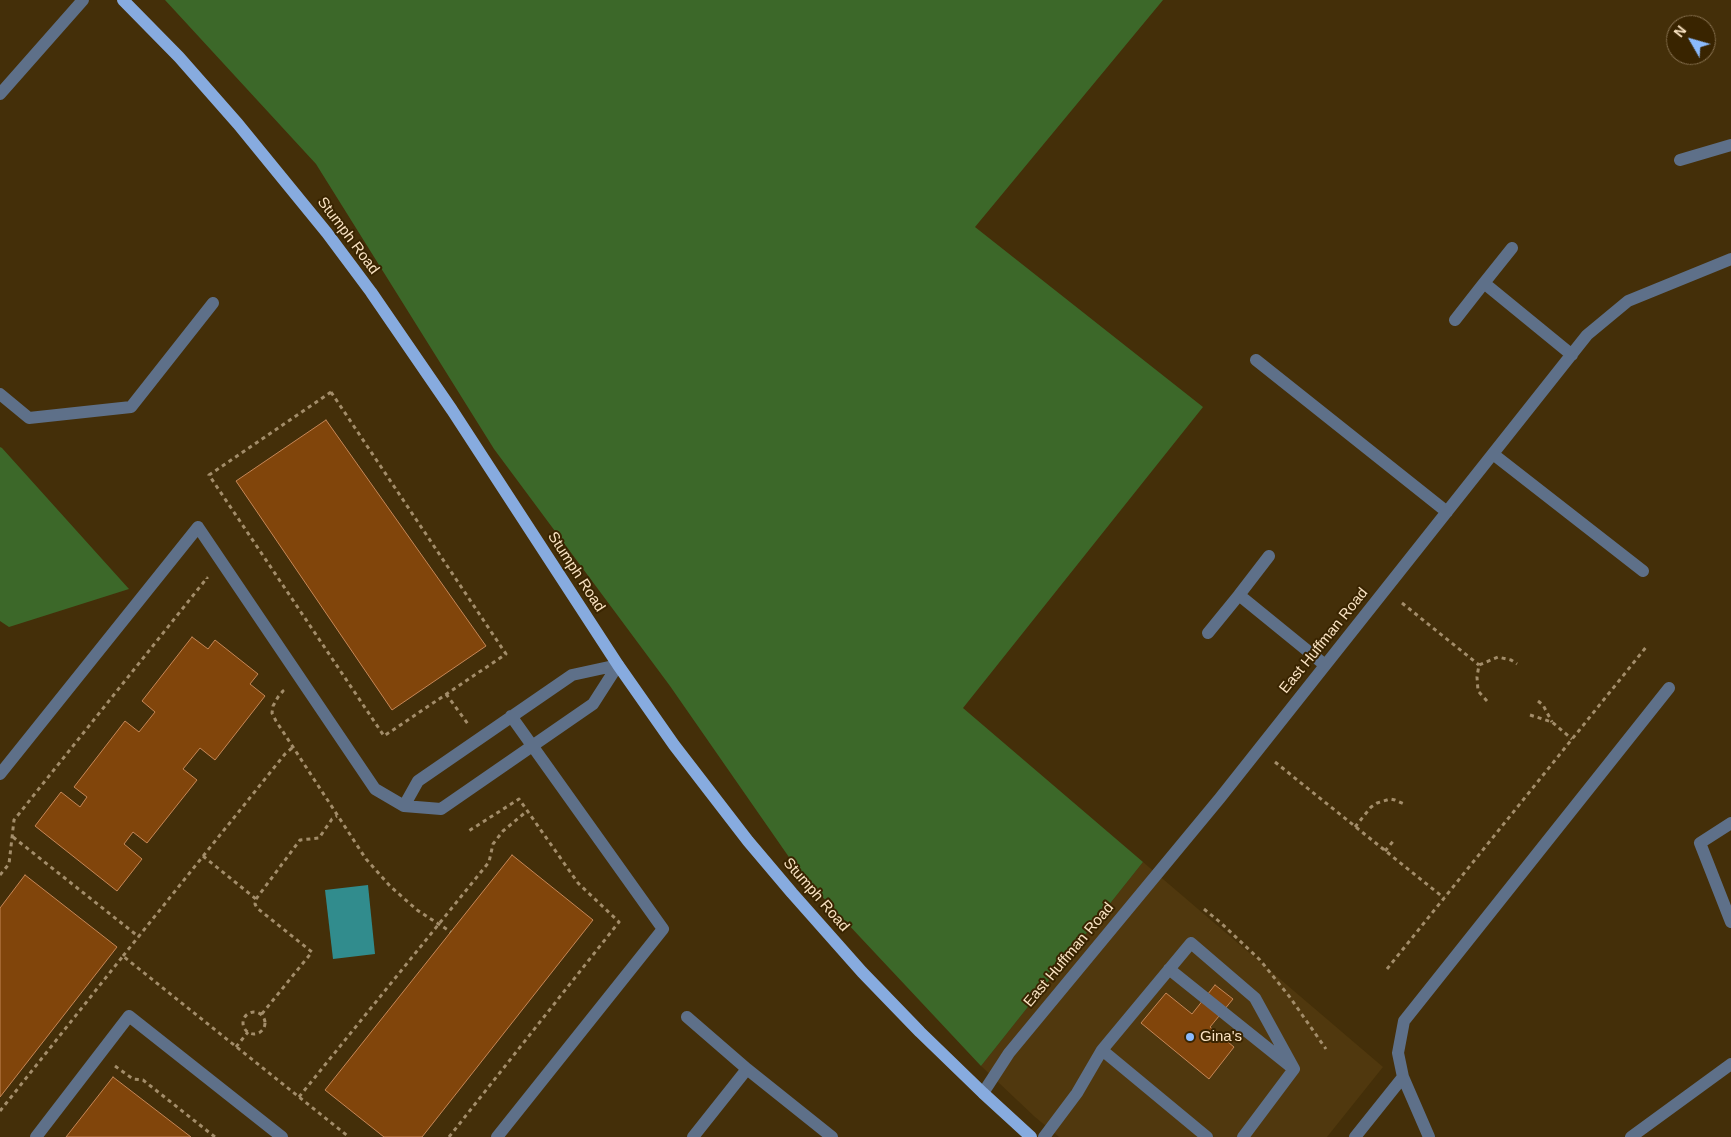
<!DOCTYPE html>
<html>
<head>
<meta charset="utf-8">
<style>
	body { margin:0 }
	#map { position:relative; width:1731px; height:1137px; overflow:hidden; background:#442f09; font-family:Helvetica,sans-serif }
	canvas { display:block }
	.north { position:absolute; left:1666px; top:15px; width:50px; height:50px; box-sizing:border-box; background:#392400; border:1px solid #86704e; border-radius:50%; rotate:308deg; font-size:14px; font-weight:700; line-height:20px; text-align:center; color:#fae3c2 }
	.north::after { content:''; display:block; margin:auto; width:18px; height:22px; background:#8bbafc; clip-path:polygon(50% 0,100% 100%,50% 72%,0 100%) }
</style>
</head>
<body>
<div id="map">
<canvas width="1731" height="1137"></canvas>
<div class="north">N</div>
</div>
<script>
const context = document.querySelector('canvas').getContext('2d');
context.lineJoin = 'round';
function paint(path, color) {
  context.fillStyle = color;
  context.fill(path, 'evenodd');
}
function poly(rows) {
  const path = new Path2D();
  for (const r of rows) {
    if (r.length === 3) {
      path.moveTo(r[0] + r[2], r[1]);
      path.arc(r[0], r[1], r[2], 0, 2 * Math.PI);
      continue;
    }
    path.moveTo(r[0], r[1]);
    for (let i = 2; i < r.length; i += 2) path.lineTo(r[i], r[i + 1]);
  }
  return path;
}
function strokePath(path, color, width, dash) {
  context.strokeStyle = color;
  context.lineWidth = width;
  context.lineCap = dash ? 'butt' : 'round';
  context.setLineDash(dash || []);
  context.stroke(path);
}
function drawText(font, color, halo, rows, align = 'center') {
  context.font = font + ' Helvetica,sans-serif';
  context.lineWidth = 4;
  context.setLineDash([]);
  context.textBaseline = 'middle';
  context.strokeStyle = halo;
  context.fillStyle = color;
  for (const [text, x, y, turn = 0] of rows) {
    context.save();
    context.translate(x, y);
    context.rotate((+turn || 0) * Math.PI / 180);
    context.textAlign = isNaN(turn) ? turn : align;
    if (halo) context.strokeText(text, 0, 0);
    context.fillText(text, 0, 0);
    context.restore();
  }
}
const built = poly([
	[1143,862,1383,1067,1327,1137,1059,1137,1035,1117,981,1066]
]);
const forest = poly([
	[165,0,1163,0,975,227,1203,407,963,708,1143,862,981,1066,800,873,670,686,494,449,316,164],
	[0,447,2,448,129,589,9,627,0,621]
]);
const water = poly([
	[368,885,375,954,333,959,325,890]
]);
const building = poly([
	[326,420,486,646,392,710,236,481,326,420],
	[192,637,208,649,215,640,258,674,250,684,265,696,215,760,200,748,183,769,197,780,147,843,133,832,124,844,142,859,117,891,35,826,61,792,80,807,87,797,74,787,125,721,139,732,155,712,142,701,192,637],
	[512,855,593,920,422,1137,384,1137,325,1090,512,855],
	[25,875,117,947,0,1097,0,908,25,875],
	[1215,985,1233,999,1210,1027,1234,1047,1209,1079,1141,1023,1166,993,1192,1014,1215,985],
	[113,1077,191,1137,66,1137,113,1077]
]);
const path = poly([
	[331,392,506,654,384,736,209,475,331,392],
	[1402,603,1479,665],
	[282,690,283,691,278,697,273,706,272,713,276,721,366,859,390,886,417,910,451,932],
	[446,694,468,724],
	[1487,701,1478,691,1477,677,1479,665,1498,657,1511,660,1517,664],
	[1538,701,1543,705,1552,722],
	[1530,715,1552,722,1572,739],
	[1275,762,1444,898],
	[1355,827,1371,807,1377,803,1390,799,1395,800,1404,804],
	[13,837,139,937],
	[1385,851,1395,839],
	[203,856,256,899,255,904,257,908,312,952,261,1015],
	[0,875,9,864,14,820,207,578,207,579],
	[256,899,300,840,319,838,332,819,337,816],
	[1204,909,1221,923,1260,960,1289,996,1326,1049],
	[123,956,285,754,292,748],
	[1387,969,1647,646],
	[254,1023,11],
	[236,1047,248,1032],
	[115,1066,133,1079,143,1080,215,1137],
	[299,1097,489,862,493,844,503,831,527,811],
	[0,1111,123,956,349,1137],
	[449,1137,619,922,578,883,519,799,467,832]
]);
const minor = poly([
	[0,94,83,0],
	[1680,160,1731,145],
	[1484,283,1512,248],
	[1455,320,1484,283,1572,355],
	[1256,360,1447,512],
	[0,394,29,418,131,407,213,303],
	[1493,454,1643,571],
	[1239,595,1269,556],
	[1208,633,1239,595,1325,665],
	[0,774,198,527,375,789,404,806,441,809,593,704,618,665],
	[404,806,418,781,572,675,618,665],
	[1731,823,1700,843,1731,922],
	[1169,969,1290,1066],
	[687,1017,747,1069],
	[1102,1050,1191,943,1255,998,1294,1069,1243,1137],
	[983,1093,1009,1053,1220,798,1587,335,1628,301,1731,259],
	[36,1137,129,1016,282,1137],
	[497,1137,663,929,511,716],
	[693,1137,747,1069,832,1137],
	[1044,1137,1077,1093,1102,1050,1207,1137],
	[1355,1137,1403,1077],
	[1429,1137,1403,1077,1398,1053,1404,1021,1669,688],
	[1631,1137,1731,1064]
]);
const major = poly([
	[123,0,179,57,238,124,327,233,371,292,452,410,618,665,674,745,748,841,792,893,862,972,920,1032,983,1093,1031,1137]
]);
const markers = [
	[1190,1037,5,"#8bbafc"]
];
const streetNames = [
	["Stumph Road",348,236,53],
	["Stumph Road",576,572,57],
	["East Huffman Road",1324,641,-51],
	["Stumph Road",816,895,49],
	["East Huffman Road",1069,955,-50]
];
const poiNames = [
	["Gina's",1200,1037]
];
paint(built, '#50380e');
paint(forest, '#3c6829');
paint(water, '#318c8d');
paint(building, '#81450b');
strokePath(building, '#c68757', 1);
strokePath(path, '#a38d6a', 3, [4, 4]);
strokePath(minor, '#5e7089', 12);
strokePath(major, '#87abdf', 12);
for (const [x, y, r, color] of markers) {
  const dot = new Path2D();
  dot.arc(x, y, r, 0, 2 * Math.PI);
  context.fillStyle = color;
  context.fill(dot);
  strokePath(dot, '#392400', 2);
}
drawText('15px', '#fae3c2', '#392400', streetNames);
drawText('15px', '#fae3c2', '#392400', poiNames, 'left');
</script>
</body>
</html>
